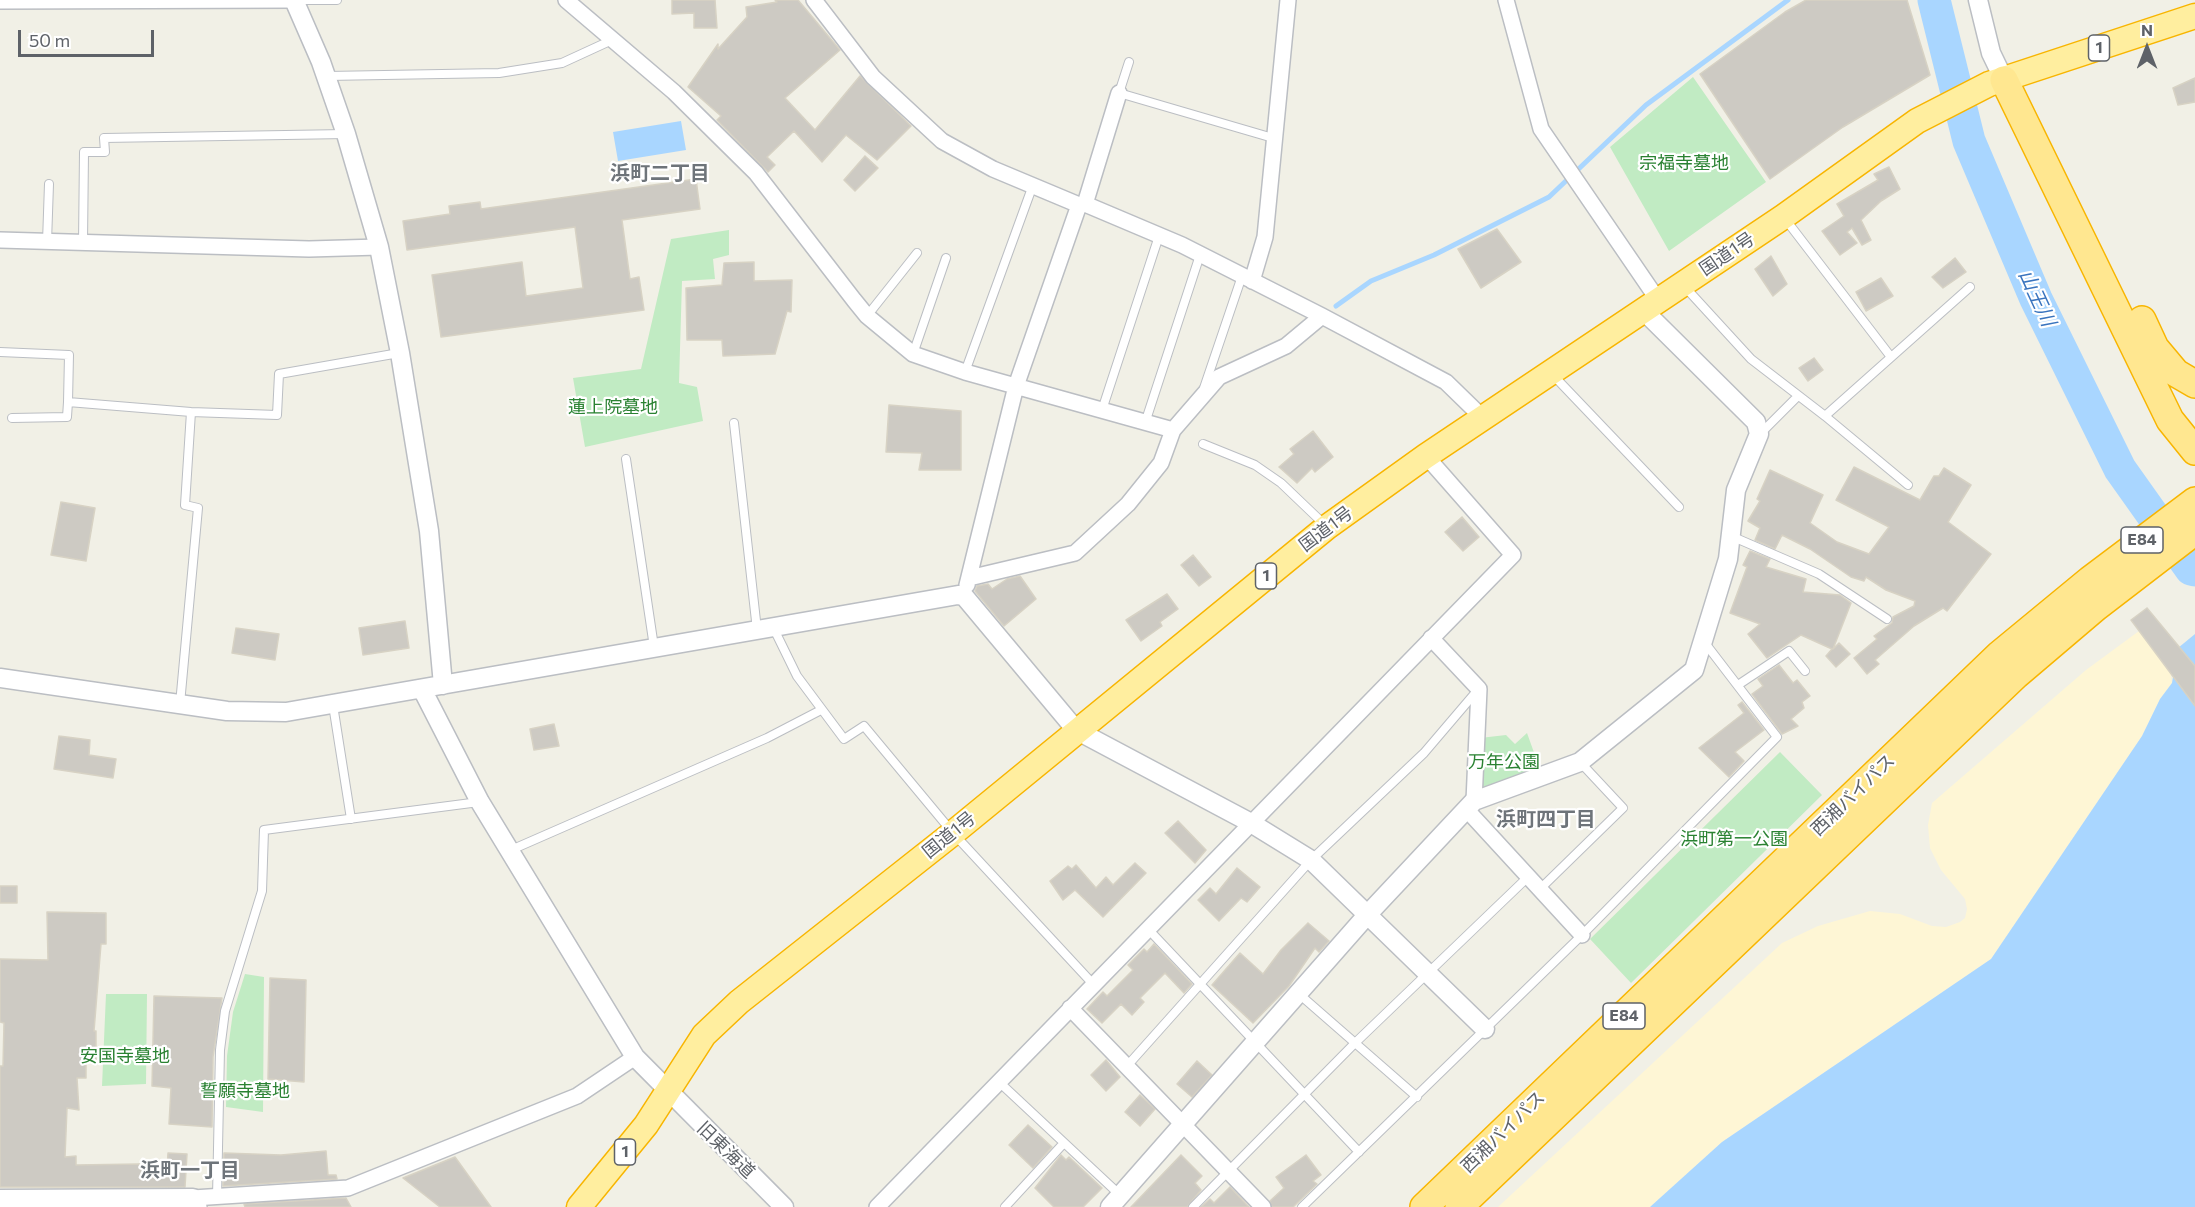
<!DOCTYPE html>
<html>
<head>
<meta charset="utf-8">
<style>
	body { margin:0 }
	#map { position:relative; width:2195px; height:1207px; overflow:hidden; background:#f1f0e6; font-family:Commissioner,sans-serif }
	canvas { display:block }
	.north { position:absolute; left:2117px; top:18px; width:60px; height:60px; -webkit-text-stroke:4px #fff; paint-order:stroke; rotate:0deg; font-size:16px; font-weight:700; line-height:24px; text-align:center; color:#5e6268 }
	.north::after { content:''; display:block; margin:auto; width:21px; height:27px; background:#5e6268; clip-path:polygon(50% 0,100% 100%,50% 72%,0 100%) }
	.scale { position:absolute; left:18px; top:30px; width:136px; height:27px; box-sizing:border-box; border:3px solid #5e6268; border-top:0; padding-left:8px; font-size:18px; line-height:21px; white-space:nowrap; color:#5e6268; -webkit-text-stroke:4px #fff; paint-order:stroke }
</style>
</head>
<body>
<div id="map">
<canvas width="2195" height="1207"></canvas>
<div class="north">N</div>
<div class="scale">50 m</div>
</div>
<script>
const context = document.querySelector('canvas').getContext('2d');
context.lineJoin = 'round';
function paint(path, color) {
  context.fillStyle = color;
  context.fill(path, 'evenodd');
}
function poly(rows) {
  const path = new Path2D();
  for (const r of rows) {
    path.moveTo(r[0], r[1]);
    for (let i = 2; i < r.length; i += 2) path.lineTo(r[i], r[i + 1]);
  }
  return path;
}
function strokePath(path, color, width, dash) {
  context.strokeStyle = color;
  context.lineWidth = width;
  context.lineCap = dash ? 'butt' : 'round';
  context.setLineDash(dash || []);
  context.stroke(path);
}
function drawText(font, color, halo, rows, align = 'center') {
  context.font = font + ' Commissioner,"Noto Sans JP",sans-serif';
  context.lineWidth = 4.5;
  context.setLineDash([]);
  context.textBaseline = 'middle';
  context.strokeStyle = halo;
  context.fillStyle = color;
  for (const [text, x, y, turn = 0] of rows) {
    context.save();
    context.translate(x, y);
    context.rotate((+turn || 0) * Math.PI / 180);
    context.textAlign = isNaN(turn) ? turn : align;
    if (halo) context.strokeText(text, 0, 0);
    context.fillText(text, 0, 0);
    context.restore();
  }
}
const green = poly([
	[1693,77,1766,182,1669,251,1610,147],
	[729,230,729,255,713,259,715,279,682,281,679,383,697,387,703,421,585,447,573,378,641,369,671,239],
	[1527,733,1541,772,1478,795,1480,738,1506,735,1515,744],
	[1780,752,1822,795,1631,983,1590,939],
	[245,974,264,977,263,1112,226,1107,227,1056,233,1012],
	[106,994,147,994,146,1084,102,1086]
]);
const sand = poly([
	[2139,631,2170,670,2172,683,2160,699,2142,736,1991,959,1722,1142,1650,1207,1498,1207,1782,943,1818,926,1870,911,1900,914,1932,926,1946,927,1960,922,1965,918,1967,909,1965,899,1941,870,1930,848,1928,825,1932,803,2086,670]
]);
const water = poly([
	[681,121,686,150,618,161,613,132],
	[2195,634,2195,1207,1650,1207,1722,1142,1991,959,2142,736,2160,699,2172,683,2178,648]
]);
const stream = poly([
	[1336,306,1371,281,1434,255,1549,197,1646,105,1788,0]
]);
const river = poly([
	[1934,0,1969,141,2036,299,2120,469,2191,569,2195,570]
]);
const building = poly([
	[672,0,715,0,717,28,694,28,694,13,672,14,672,0],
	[775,0,798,0,840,50,785,98,815,130,860,76,911,126,877,160,846,135,822,162,794,131,767,157,775,165,768,172,717,120,721,116,688,87,718,44,718,49,747,17,746,7,777,2,775,0],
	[1806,0,1907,0,1930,75,1843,127,1770,179,1700,74,1785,12,1806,0],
	[2195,78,2195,102,2178,105,2173,88,2195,78],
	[865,156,878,168,855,191,844,180,865,156],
	[1889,167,1900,189,1881,201,1861,220,1871,240,1862,245,1852,228,1847,232,1857,243,1840,255,1822,231,1844,216,1837,204,1878,180,1874,174,1889,167],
	[696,179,700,209,622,220,630,279,639,277,644,310,441,337,432,275,522,262,526,296,583,288,575,227,407,250,403,221,450,214,449,206,480,202,481,209,696,179],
	[1497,229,1521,262,1481,288,1458,249,1497,229],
	[1771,256,1787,284,1773,296,1755,269,1771,256],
	[1955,258,1966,272,1943,288,1932,277,1955,258],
	[754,262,754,281,792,280,791,312,787,311,775,354,723,356,722,340,687,340,686,288,722,285,724,263,754,262],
	[1881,278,1893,296,1866,311,1856,292,1881,278],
	[1814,358,1823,370,1808,381,1799,368,1814,358],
	[889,405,961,411,961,470,919,470,922,453,886,452,889,405],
	[1313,431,1333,457,1315,472,1312,468,1297,483,1279,467,1294,454,1290,449,1313,431],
	[1854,467,1920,500,1934,476,1939,476,1944,468,1971,485,1948,522,1991,554,1947,611,1943,608,1914,626,1875,660,1879,664,1867,674,1854,658,1877,639,1874,636,1892,623,1893,617,1914,606,1915,601,1886,590,1866,577,1864,581,1851,577,1810,549,1782,535,1775,549,1755,540,1760,528,1748,521,1760,501,1757,499,1770,470,1823,495,1810,523,1837,542,1869,554,1889,527,1836,500,1854,467],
	[61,502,95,508,86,561,51,555,61,502],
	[1462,517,1479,537,1463,551,1445,532,1462,517],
	[1750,551,1770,559,1766,567,1806,579,1803,592,1840,595,1851,603,1833,649,1839,643,1850,654,1836,667,1826,656,1832,649,1801,635,1767,658,1748,634,1760,624,1730,613,1747,567,1743,565,1750,551],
	[1193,555,1211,577,1199,586,1181,565,1193,555],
	[1020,576,1036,599,1004,626,975,591,977,586,988,584,992,589,1007,579,1020,576],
	[1167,594,1178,609,1160,622,1162,626,1141,641,1126,620,1167,594],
	[2147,608,2195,666,2195,706,2131,620,2147,608],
	[405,621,409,648,363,655,359,628,405,621],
	[236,628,279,634,275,660,232,653,236,628],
	[1779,665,1793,683,1797,680,1810,696,1802,702,1804,708,1791,719,1798,726,1782,734,1752,694,1763,686,1758,679,1779,665],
	[1742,702,1764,730,1735,752,1744,761,1729,777,1699,748,1744,713,1738,705,1742,702],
	[554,724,559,746,534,750,530,729,554,724],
	[59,736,90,740,89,755,116,759,113,778,54,769,59,736],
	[1178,821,1206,850,1195,863,1165,833,1178,821],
	[1135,863,1146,873,1103,917,1075,890,1063,900,1050,881,1068,866,1072,869,1076,865,1096,888,1106,877,1113,885,1135,863],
	[1237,868,1260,887,1247,902,1241,898,1219,921,1198,900,1210,888,1216,894,1237,868],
	[0,886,17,886,17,903,0,903,0,886],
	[47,912,106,913,106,944,101,944,94,1031,96,1031,96,1061,86,1060,86,1078,77,1078,79,1110,67,1108,65,1157,76,1156,76,1165,140,1164,167,1168,168,1153,187,1154,185,1187,0,1187,0,1066,3,1066,4,1023,0,1022,0,959,48,960,47,912],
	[1308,923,1329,941,1319,952,1315,948,1289,986,1253,1023,1212,985,1240,953,1263,974,1281,950,1308,923],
	[1154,944,1192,984,1184,993,1165,973,1140,998,1144,1002,1132,1015,1121,1004,1102,1023,1087,1009,1103,992,1107,996,1133,970,1128,965,1144,949,1147,952,1154,944],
	[270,978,306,980,304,1082,268,1079,270,978],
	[154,996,222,998,213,1057,212,1127,169,1124,171,1088,152,1086,154,996],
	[1106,1060,1120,1077,1106,1091,1091,1075,1106,1060],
	[1197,1061,1212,1075,1192,1097,1177,1084,1197,1061],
	[1140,1095,1155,1109,1140,1126,1125,1112,1140,1095],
	[1028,1125,1052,1147,1033,1168,1009,1145,1028,1125],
	[326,1151,328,1175,336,1175,337,1179,223,1186,224,1153,281,1155,326,1151],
	[1061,1155,1066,1160,1069,1157,1102,1188,1083,1207,1054,1207,1035,1188,1061,1155],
	[1181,1155,1202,1176,1195,1183,1201,1190,1187,1207,1131,1207,1181,1155],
	[1306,1155,1321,1175,1313,1181,1317,1184,1293,1207,1272,1207,1270,1201,1284,1188,1276,1177,1306,1155],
	[455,1157,491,1207,440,1207,403,1178,455,1157],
	[1230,1187,1249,1207,1201,1207,1210,1199,1214,1203,1230,1187],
	[346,1198,351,1207,245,1207,244,1204,346,1198]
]);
const service = poly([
	[296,0,337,0],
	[1129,62,1119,93,1273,138],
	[327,76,499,73,562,63,612,40],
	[1786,220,1891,357],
	[47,242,49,184],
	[83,243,84,152,105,152,104,138,346,134],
	[1685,287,1751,359,1825,416,1970,287],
	[867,316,917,253],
	[0,352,69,355,68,402,191,412,277,415,279,374,399,353],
	[913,354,946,258],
	[965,372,1033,185],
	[1553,375,1679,507],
	[1204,388,1242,276],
	[1102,410,1159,236],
	[1825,416,1908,485],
	[12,418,67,417,68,402],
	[734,423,757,630],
	[1145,423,1200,255],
	[1761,433,1798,396],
	[1203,444,1255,465,1281,483,1326,526],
	[626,459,654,647],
	[1731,536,1819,574,1887,619],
	[774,629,797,676,844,739,864,726,953,833,1093,984],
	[1738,685,1789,651,1805,671],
	[180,704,198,508,185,505,191,412],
	[333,705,351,819],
	[511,850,767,738,821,710],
	[1540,889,1623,808,1580,762],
	[1148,929,1359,1152],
	[1299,994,1417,1097],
	[1127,1066,1311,860,1424,753,1476,692],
	[998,1081,1120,1195],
	[217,1197,220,1050,225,1011,262,891,264,830,479,802],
	[1005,1207,1063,1144],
	[1193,1207,1355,1043,1529,876],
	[1302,1207,1582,935,1777,737,1705,643]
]);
const minor = poly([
	[566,0,674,92,756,173,854,300,867,316,913,354,965,372,1173,430],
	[814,0,873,77,942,141,993,169,1079,205,1085,204,1182,245,1322,316,1446,382,1483,418],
	[1506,0,1541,129,1658,300],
	[0,1,294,0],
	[1085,204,1119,93],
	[0,240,309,249,379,247],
	[1252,281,1265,237,1288,0],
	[969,578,1075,553,1128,504,1161,463,1173,430,1219,377,1286,346,1322,316],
	[967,585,1016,386,1079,205],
	[1431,638,1479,689,1474,801],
	[1467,810,1582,935],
	[1070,1008,1263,1207],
	[199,1207,193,1198,348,1188,577,1096,635,1057],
	[877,1207,1513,555,1426,456]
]);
const tertiary = poly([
	[294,0,321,62,346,134,379,247,400,353,429,531,443,685],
	[1978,0,1991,53,2004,80],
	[0,678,227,711,286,712,958,595,964,596,1076,730,1251,823,1311,860,1485,1029],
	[422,689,480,802,635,1057,784,1207],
	[0,1199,193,1198],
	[1110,1207,1368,914,1474,801,1580,762,1694,670,1728,559,1736,490,1759,434,1756,422,1643,310]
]);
const trunk = poly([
	[579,1207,646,1125,704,1035,739,1002,953,833,1327,527,1426,456,1783,217,1917,121,1989,84,2195,16]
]);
const motorway = poly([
	[2004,80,2170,420,2195,451],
	[2142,320,2155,348,2176,373,2195,384],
	[1424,1207,1999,655,2090,580,2195,501],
	[1459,1207,2016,675,2096,607,2195,531]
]);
const shields = [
	[2099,48,21],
	[2142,540,42],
	[1266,576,21],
	[1624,1016,42],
	[625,1152,21]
];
const shieldNames = [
	["1",2099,48],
	["E84",2142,540],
	["1",1266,576],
	["E84",1624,1016],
	["1",625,1152]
];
const parkNames = [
	["宗福寺墓地",1684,163],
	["蓮上院墓地",613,407],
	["万年公園",1504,762],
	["浜町第一公園",1734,839],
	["安国寺墓地",125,1056],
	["誓願寺墓地",245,1091]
];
const streetNames = [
	["国道1号",1727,254,-34],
	["国道1号",1326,529,-37],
	["西湘バイパス",1853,795,-44],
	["国道1号",949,835,-39],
	["西湘バイパス",1503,1132,-44],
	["旧東海道",726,1150,44]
];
const neighbourhoodNames = [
	["浜町二丁目",660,173],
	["浜町四丁目",1546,819],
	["浜町一丁目",190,1170]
];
const waterNames = [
	["山王川",2037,298,65]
];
paint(green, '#c1ebc3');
paint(sand, '#fef6d5');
paint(water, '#a9d6ff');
strokePath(stream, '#a9d6ff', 5);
strokePath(river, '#a9d6ff', 33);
paint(building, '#cdcac3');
strokePath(building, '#d7d2c4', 1.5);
strokePath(service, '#bbbec3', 10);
strokePath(minor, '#bbbec3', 18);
strokePath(tertiary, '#bbbec3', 21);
strokePath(trunk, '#f8b500', 27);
strokePath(motorway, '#f8b500', 30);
strokePath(service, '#fff', 8);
strokePath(minor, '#fff', 15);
strokePath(tertiary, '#fff', 18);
strokePath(trunk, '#ffee9f', 24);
strokePath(motorway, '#ffe790', 27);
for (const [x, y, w] of shields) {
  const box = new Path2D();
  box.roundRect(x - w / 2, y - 13, w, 26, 4.5);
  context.fillStyle = '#fff';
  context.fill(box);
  strokePath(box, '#5e6268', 1.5);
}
drawText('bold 16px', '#5e6268', null, shieldNames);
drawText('18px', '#2a8232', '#fff', parkNames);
drawText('18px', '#5e6268', '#fff', streetNames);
drawText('bold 20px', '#6e747a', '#fff', neighbourhoodNames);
drawText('italic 20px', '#3974be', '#fff', waterNames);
</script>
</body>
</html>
